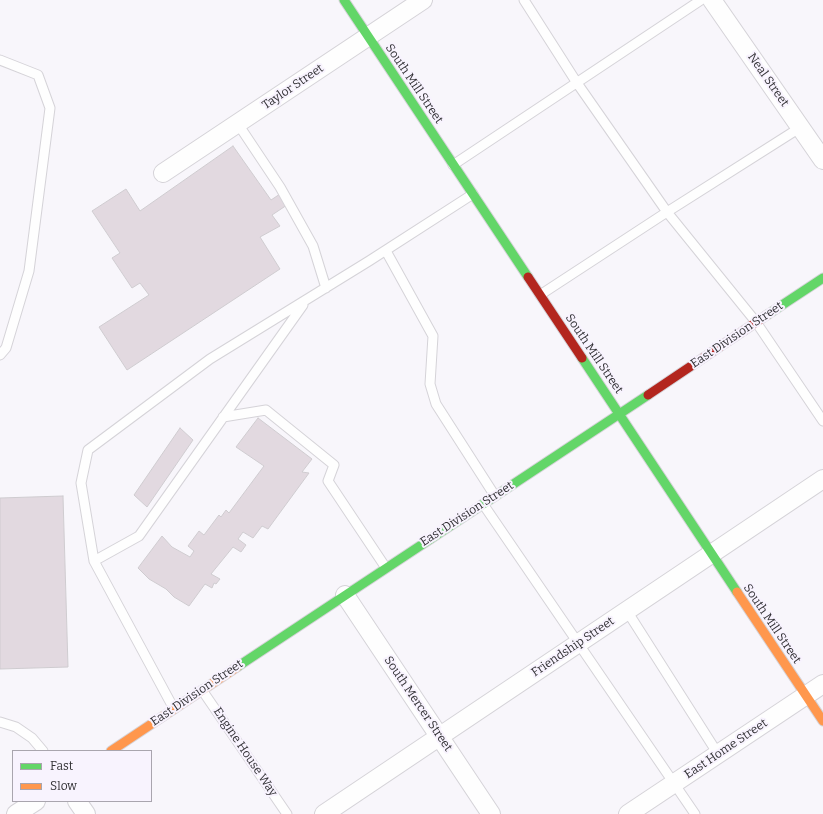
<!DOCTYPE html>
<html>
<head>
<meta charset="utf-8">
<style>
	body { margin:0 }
	#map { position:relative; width:823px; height:814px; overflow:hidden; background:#f8f6fb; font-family:Bitter,serif }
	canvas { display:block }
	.legend { position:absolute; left:12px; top:750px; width:140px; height:52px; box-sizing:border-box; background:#f8f3fe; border:1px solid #a9a5ae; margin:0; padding:5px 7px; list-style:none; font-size:12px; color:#323135 }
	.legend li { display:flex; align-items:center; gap:8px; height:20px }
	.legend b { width:20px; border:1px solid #a9a5ae }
</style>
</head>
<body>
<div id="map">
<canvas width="823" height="814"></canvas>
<ul class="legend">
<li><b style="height:5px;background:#63d668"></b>Fast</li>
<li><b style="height:5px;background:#ff974d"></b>Slow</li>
</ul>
</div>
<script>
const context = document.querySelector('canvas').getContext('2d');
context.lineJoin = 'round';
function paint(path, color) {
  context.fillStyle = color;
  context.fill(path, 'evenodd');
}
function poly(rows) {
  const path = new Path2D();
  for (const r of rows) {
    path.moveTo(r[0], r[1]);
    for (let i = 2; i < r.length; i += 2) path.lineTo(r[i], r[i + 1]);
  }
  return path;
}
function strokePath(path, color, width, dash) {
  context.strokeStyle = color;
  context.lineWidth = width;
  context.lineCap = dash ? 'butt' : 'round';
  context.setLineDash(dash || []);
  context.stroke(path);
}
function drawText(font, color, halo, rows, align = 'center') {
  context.font = font + ' Bitter,serif';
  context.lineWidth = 4;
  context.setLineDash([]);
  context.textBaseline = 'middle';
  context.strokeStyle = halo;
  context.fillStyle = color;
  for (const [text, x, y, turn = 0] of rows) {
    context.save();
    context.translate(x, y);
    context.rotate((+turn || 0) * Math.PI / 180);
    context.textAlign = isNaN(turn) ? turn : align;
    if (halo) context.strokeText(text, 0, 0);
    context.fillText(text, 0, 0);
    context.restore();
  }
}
const building = poly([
	[233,146,271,200,280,194,287,205,272,215,280,226,260,237,280,269,127,370,99,327,149,295,140,283,132,288,112,258,120,253,92,211,126,189,140,211,233,146],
	[258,418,312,459,302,472,309,473,268,529,262,526,253,538,243,532,238,539,246,545,241,552,233,547,211,574,220,579,216,584,214,583,212,588,205,584,189,606,174,597,166,589,149,579,138,568,162,536,172,547,190,557,194,551,188,546,199,531,204,535,219,515,221,517,226,510,229,513,264,466,236,447,258,418],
	[180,428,193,440,147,507,134,495,180,428],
	[63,496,68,667,0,669,0,498,63,496]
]);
const lane = poly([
	[524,0,577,83,667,212,756,322,823,421],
	[0,60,38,75,50,108,29,271,6,348,0,355],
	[238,124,280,187,313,246,326,288],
	[453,165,701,0],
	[386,251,433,336,430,384,436,404,495,496],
	[540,295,667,212,801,127],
	[223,417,266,410,334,465,328,481,386,568],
	[483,504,695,814],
	[94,561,139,536,303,305],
	[627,611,718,754],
	[202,690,287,814],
	[174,709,94,561,81,483,88,450,210,359,369,261,473,194],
	[0,722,16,727,32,738,43,751]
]);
const street = poly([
	[712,0,823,160],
	[163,173,423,0],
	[345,595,491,814],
	[77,801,86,814],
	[16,814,36,801],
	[324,814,823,479],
	[628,814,823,684]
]);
const fast = poly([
	[344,0,528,277],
	[767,315,823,278],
	[582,358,737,592],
	[237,667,648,395]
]);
const slow = poly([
	[737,592,823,721],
	[111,751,237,667]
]);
const jam = poly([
	[528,277,582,358],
	[648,395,767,315]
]);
const streetNames = [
	["Neal Street",768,80,55],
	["South Mill Street",414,84,56],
	["Taylor Street",293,87,-34],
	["East Division Street",737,335,-34],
	["South Mill Street",594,354,56],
	["East Division Street",467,514,-33],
	["South Mill Street",772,624,56],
	["Friendship Street",573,647,-34],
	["East Division Street",197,693,-34],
	["South Mercer Street",418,704,56],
	["East Home Street",726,749,-34],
	["Engine House Way",245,752,56]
];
paint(building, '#e2d9e0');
strokePath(building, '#cfccd0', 1);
strokePath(lane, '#d5d3d8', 11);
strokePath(street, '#d5d3d8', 20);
strokePath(fast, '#d5d3d8', 11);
strokePath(slow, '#d5d3d8', 11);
strokePath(jam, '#d5d3d8', 11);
strokePath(lane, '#fefefe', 9);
strokePath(street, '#fefefe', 18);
strokePath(fast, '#63d668', 9);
strokePath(slow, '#ff974d', 9);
strokePath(jam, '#b3261e', 9);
drawText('12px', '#323135', '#f8f3fe', streetNames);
</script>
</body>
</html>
